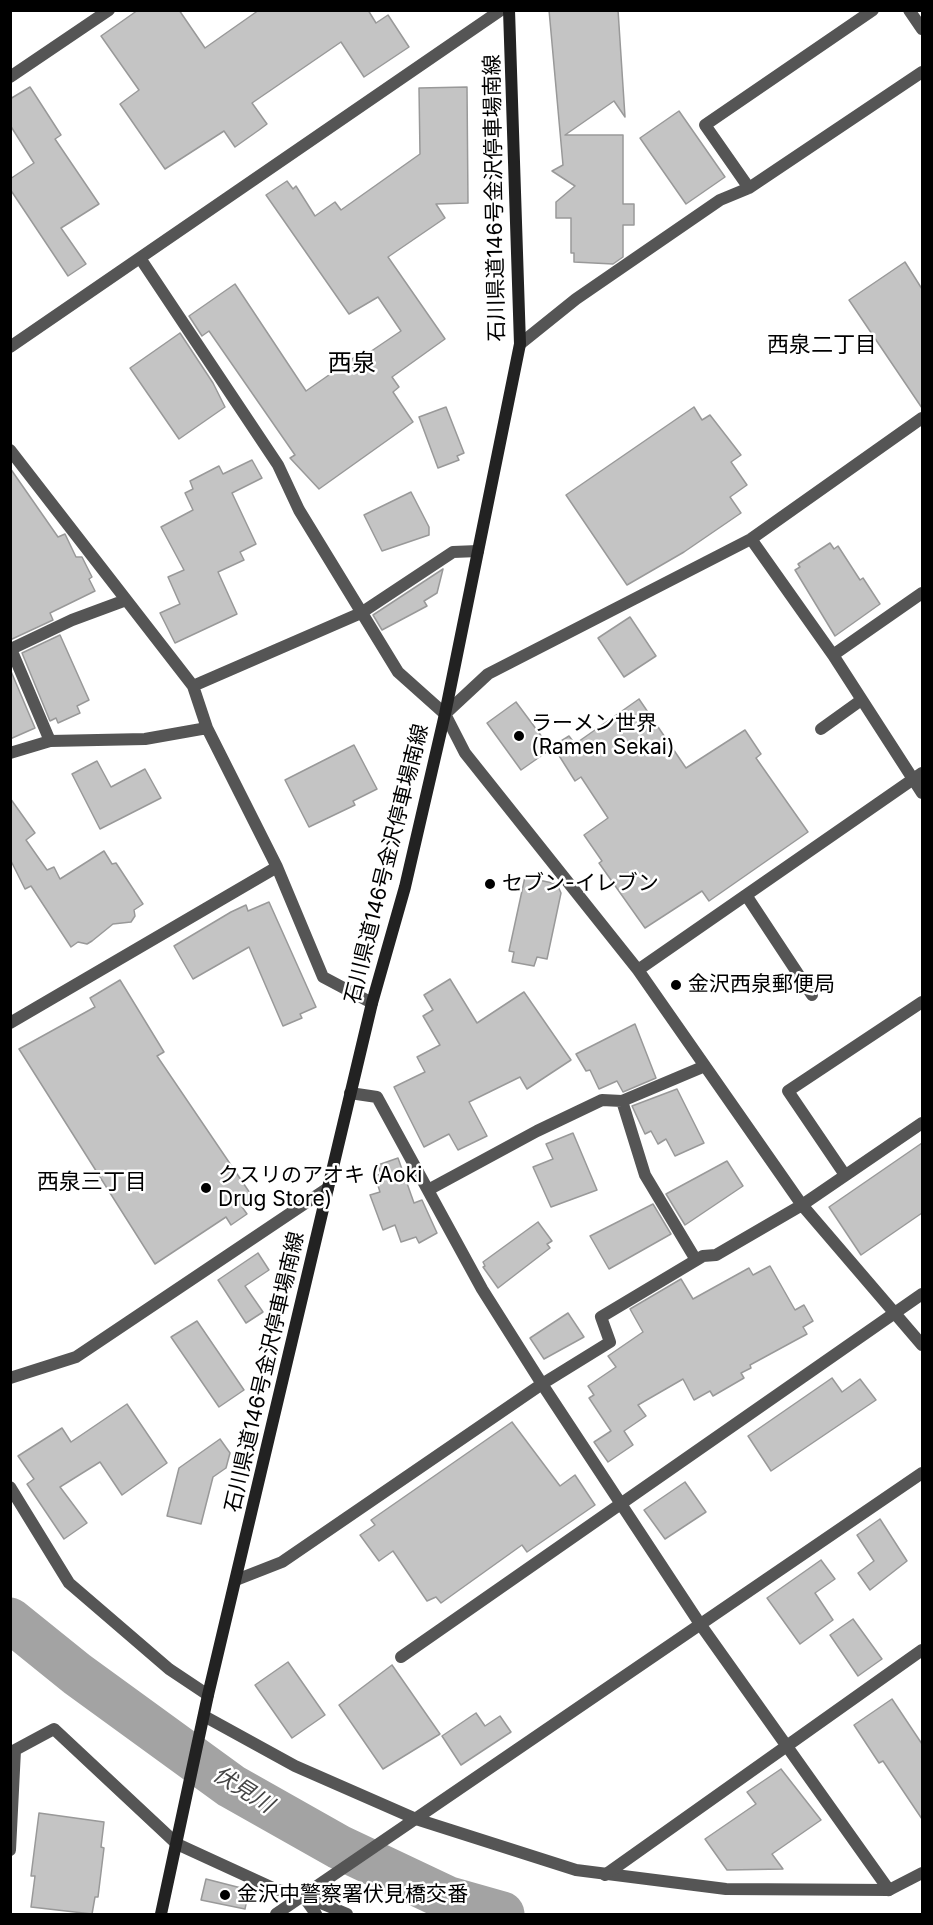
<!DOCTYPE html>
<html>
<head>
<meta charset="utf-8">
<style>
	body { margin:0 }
	#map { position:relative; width:933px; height:1925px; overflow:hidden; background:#fff; font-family:Inter,sans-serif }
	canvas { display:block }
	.frame { position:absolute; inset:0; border:12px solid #000; pointer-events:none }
</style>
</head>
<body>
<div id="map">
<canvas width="933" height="1925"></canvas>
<div class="frame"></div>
</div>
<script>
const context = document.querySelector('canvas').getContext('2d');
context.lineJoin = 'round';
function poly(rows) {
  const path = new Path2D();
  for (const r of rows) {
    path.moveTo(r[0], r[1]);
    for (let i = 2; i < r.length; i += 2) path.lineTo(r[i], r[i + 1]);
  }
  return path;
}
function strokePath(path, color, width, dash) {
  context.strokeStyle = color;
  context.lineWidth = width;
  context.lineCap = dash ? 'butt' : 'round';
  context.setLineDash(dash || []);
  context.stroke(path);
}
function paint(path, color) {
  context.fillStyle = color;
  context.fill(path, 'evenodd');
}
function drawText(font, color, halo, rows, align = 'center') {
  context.font = font + ' Inter,"Noto Sans JP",sans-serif';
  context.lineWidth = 5;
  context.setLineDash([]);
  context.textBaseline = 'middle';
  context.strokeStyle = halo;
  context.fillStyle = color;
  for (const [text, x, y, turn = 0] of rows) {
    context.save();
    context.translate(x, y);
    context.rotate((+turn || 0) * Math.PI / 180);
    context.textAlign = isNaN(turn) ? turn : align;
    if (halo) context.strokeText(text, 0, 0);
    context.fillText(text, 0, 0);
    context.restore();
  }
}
const river = poly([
	[10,1620,77,1674,231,1786,339,1847,449,1899,502,1914]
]);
const building = poly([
	[138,10,179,10,205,48,259,10,368,10,376,23,388,15,409,47,364,77,341,42,252,103,267,124,259,130,235,147,224,131,165,169,120,104,139,90,101,36,138,10],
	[549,10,618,10,625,117,614,101,565,135,623,135,623,204,634,204,634,225,623,225,623,257,613,264,574,262,574,253,571,253,571,218,556,218,556,202,575,186,552,171,563,165,549,10],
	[30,87,61,135,55,139,99,204,61,228,86,264,68,276,10,189,10,179,34,163,10,125,10,99,30,87],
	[467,87,468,203,436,204,445,218,388,257,445,339,392,377,399,387,393,392,413,422,319,489,290,458,295,455,209,331,202,336,189,316,235,284,306,391,359,354,361,358,401,331,378,297,349,314,266,195,287,181,293,189,296,186,315,216,335,202,341,210,420,154,419,88,467,87],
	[679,111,725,177,686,204,640,138,679,111],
	[905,262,922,289,922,408,849,300,905,262],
	[180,333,213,383,225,407,179,439,130,368,180,333],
	[446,407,464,453,457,456,459,460,438,468,419,417,446,407],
	[694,407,702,420,710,415,741,455,731,462,747,485,730,497,741,513,684,552,627,585,566,495,694,407],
	[252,460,262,478,232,493,256,544,240,552,244,560,218,572,237,614,175,643,160,613,180,604,168,577,184,570,161,527,193,510,185,493,193,489,190,481,219,466,223,474,252,460],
	[10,468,58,537,65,534,76,557,82,557,92,577,89,579,95,591,50,613,53,620,10,640,10,468],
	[411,492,429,527,429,535,382,551,364,515,411,492],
	[830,543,834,549,838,546,860,580,863,578,880,604,835,636,795,570,800,567,798,564,830,543],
	[443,569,437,593,424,601,427,606,382,630,373,615,443,569],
	[630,617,656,656,624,677,598,638,630,617],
	[60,635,89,700,77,706,80,713,58,723,56,718,50,721,22,653,60,635],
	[10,669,35,728,10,739,10,669],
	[639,699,686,768,745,730,761,754,756,758,808,832,709,901,702,891,645,928,599,863,602,861,584,835,608,818,581,777,575,781,553,746,569,736,575,744,639,699],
	[516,702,551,749,521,770,487,723,516,702],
	[354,745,377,789,353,801,355,805,309,827,285,780,354,745],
	[97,761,111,787,145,769,161,798,100,829,72,774,97,761],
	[10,798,35,833,26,840,47,870,54,867,60,879,104,851,112,864,116,863,143,904,134,910,135,916,131,922,113,924,92,941,87,944,78,942,71,947,31,886,25,889,10,859,10,798],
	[525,877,557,884,561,893,547,959,537,957,534,966,512,962,514,952,509,951,525,877],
	[269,902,316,1007,300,1014,302,1018,283,1026,249,947,193,979,174,946,231,912,246,905,248,911,269,902],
	[450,979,477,1023,524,992,571,1060,527,1089,520,1077,469,1102,487,1136,458,1150,449,1134,424,1147,394,1087,425,1072,417,1057,440,1045,423,1016,433,1010,424,995,450,979],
	[120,980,164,1052,157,1056,254,1199,242,1207,247,1214,231,1225,226,1217,155,1264,19,1049,95,1007,90,998,120,980],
	[635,1024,656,1078,623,1092,617,1081,599,1089,590,1070,586,1071,576,1054,635,1024],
	[677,1089,704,1143,675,1156,666,1139,658,1144,651,1131,645,1134,632,1106,677,1089],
	[573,1133,597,1190,551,1207,533,1167,553,1159,546,1144,573,1133],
	[922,1143,922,1213,861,1255,829,1207,922,1143],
	[398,1158,414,1203,422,1200,437,1233,419,1243,416,1237,401,1242,395,1225,383,1230,370,1195,380,1192,375,1176,381,1174,378,1165,398,1158],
	[727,1161,743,1186,685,1225,666,1194,727,1161],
	[653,1204,671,1234,609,1269,590,1236,653,1204],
	[538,1222,552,1241,547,1244,550,1248,498,1288,483,1267,485,1266,483,1262,538,1222],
	[258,1253,269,1270,245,1286,263,1312,246,1323,218,1280,258,1253],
	[770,1266,795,1310,804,1305,813,1321,803,1327,807,1334,750,1365,751,1368,741,1373,744,1378,713,1396,710,1391,694,1400,683,1379,638,1405,646,1416,624,1431,633,1445,608,1462,594,1442,611,1431,589,1398,594,1395,588,1386,616,1367,608,1356,643,1332,630,1309,681,1279,693,1299,749,1268,753,1275,770,1266],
	[568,1313,584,1337,544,1359,530,1338,568,1313],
	[197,1321,244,1390,219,1407,171,1337,197,1321],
	[832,1378,842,1392,860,1379,876,1400,771,1471,748,1436,832,1378],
	[127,1404,167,1463,122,1495,100,1462,60,1487,87,1523,64,1539,27,1484,34,1479,18,1456,62,1428,71,1442,127,1404],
	[512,1422,560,1486,575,1475,595,1505,527,1552,522,1545,441,1603,436,1597,427,1601,393,1551,379,1561,360,1535,375,1525,371,1520,512,1422],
	[220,1439,230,1453,226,1468,213,1477,201,1524,167,1516,179,1468,220,1439],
	[685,1482,706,1512,665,1539,644,1510,685,1482],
	[880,1519,907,1561,870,1590,858,1573,874,1561,857,1535,880,1519],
	[821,1560,835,1579,815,1593,833,1620,800,1644,767,1598,821,1560],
	[853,1619,882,1659,858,1676,830,1635,853,1619],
	[288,1662,325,1715,292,1738,255,1685,288,1662],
	[392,1665,440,1734,383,1769,339,1705,392,1665],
	[892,1699,922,1744,922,1819,883,1761,879,1763,854,1725,892,1699],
	[476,1713,485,1726,500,1716,511,1732,461,1765,442,1736,476,1713],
	[781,1769,821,1820,772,1854,783,1869,727,1870,705,1839,756,1804,747,1792,781,1769],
	[39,1813,104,1822,101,1847,104,1848,98,1897,95,1897,92,1914,31,1907,35,1876,31,1876,39,1813],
	[206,1879,249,1890,245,1909,201,1900,206,1879]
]);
const pedestrian = poly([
	[10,1487,69,1583,169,1669,208,1695],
	[204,1716,295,1766,416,1819,576,1870,726,1889,889,1890],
	[177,1844,275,1889,304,1896,347,1914],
	[304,1897,316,1914]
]);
const minor = poly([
	[909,10,922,29],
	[10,77,109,10],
	[749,188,705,125,873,10],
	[140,258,278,465,299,510,398,672,445,714,465,753,638,970,802,1205,922,1345],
	[520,344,576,299,720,200,749,188,922,72],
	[10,347,501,10],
	[10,450,193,686,207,728,277,867,323,977,372,1003],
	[751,539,833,655,922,793],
	[833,655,922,593],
	[193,686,361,613,453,552,478,551],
	[445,714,488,674,751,539,922,418],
	[821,729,860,701],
	[50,741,11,649,72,620,126,600],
	[10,753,50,741,145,739,207,728],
	[746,895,812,995],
	[638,970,922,773],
	[10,1023,277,867],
	[350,1093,377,1097,482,1289,542,1384,700,1624,889,1890,922,1873],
	[622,1101,645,1175,696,1260],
	[845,1175,788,1091,922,1002],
	[428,1190,537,1131,602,1100,622,1101,705,1066],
	[10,1378,76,1357,328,1188],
	[236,1580,282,1562,542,1384,610,1342,601,1317,703,1256,716,1255,802,1205,922,1123],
	[401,1657,922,1294],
	[10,1850,15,1750,54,1729,177,1844],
	[605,1875,922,1650],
	[276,1914,922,1473]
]);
const secondary = poly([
	[161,1914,208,1695,328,1188,372,1003,405,887,445,714,520,344,509,10]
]);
const markers = [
	[519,736,6,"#000"],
	[490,884,6,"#000"],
	[676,985,6,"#000"],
	[206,1188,6,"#000"],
	[225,1895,6,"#000"]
];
const streetNames = [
	["石川県道146号金沢停車場南線",495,198,-91],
	["石川県道146号金沢停車場南線",387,864,-76],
	["石川県道146号金沢停車場南線",265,1372,-77]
];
const poiNames = [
	["ラーメン世界",531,724],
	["(Ramen Sekai)",531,748],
	["セブン-イレブン",502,884],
	["金沢西泉郵便局",688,985],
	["クスリのアオキ (Aoki",218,1176],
	["Drug Store)",218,1200],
	["金沢中警察署伏見橋交番",237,1895]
];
const neighbourhoodNames = [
	["西泉二丁目",822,345],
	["西泉三丁目",92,1182]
];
const waterNames = [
	["伏見川",243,1790,32]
];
const quarterNames = [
	["西泉",352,364]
];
strokePath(river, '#a3a3a3', 45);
paint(building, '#c4c4c4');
strokePath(building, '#999', 1.5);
strokePath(pedestrian, '#555', 12);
strokePath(minor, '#555', 12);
strokePath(secondary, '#222', 12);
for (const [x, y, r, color] of markers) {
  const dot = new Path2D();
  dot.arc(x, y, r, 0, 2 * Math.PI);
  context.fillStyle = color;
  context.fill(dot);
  strokePath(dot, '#fff', 2);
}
drawText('21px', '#000', '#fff', streetNames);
drawText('21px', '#000', '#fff', poiNames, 'left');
drawText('22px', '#000', '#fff', neighbourhoodNames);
drawText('italic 22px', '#444', '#fff', waterNames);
drawText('24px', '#000', '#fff', quarterNames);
</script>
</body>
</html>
